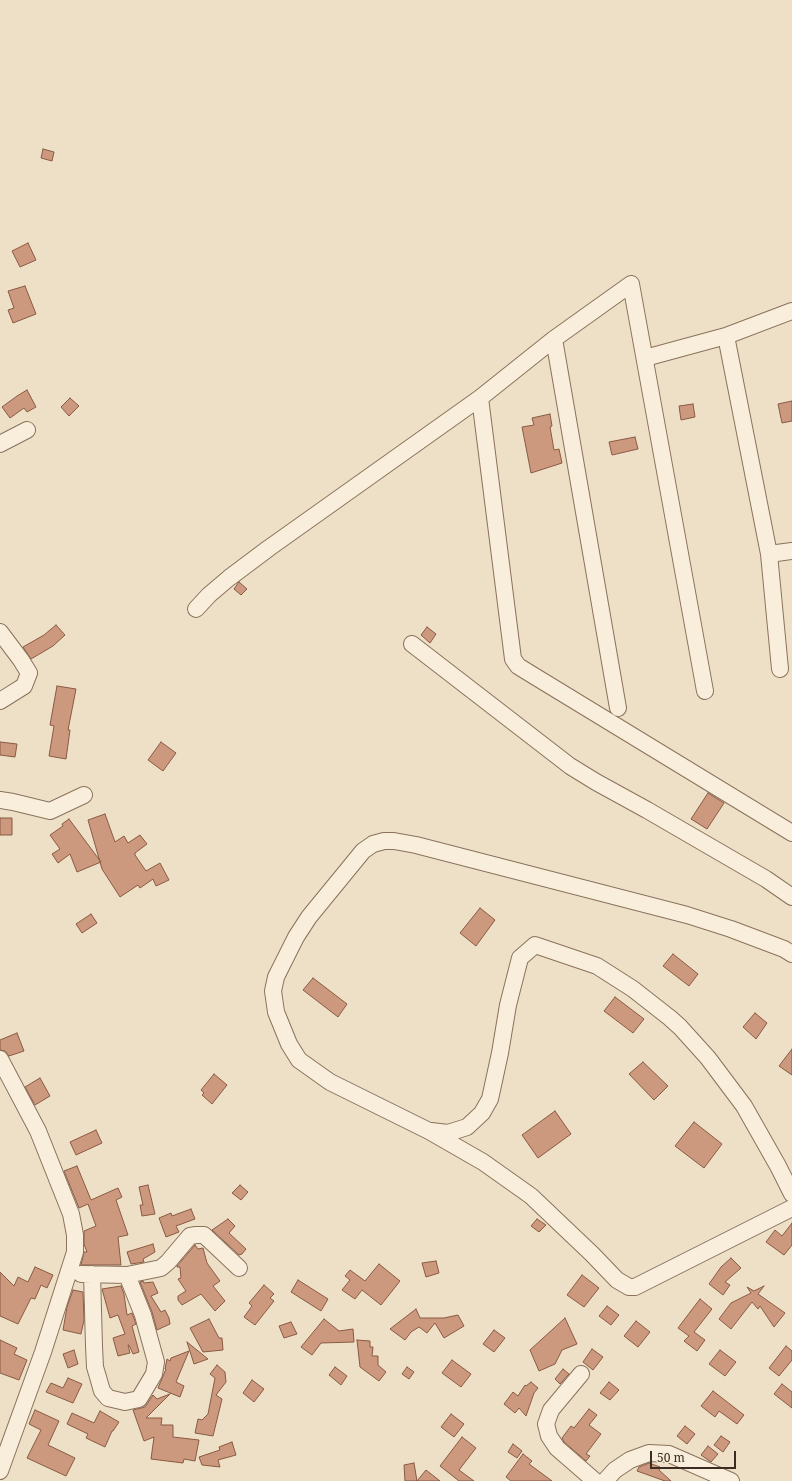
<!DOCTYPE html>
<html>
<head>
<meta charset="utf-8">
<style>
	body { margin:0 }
	#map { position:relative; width:792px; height:1481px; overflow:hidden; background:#eee0c7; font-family:"Noto Serif",serif }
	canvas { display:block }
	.scale { position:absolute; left:650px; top:1451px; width:86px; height:18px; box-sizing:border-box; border:2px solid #3b2b20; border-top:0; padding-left:5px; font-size:12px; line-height:14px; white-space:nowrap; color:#3b2b20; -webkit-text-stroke:3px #f6ebd7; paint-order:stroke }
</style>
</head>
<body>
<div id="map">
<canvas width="792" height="1481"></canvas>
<div class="scale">50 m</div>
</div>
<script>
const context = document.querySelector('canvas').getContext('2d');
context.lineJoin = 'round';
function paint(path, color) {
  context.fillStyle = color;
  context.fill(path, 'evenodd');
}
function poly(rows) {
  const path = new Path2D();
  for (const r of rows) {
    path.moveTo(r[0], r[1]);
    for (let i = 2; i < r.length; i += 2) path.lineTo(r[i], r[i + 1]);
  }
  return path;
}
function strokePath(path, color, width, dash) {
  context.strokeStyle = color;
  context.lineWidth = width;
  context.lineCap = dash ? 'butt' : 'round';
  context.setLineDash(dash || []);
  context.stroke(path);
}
const building = poly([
	[43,149,54,152,52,161,41,158,43,149],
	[28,243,36,260,20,267,12,251,28,243],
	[25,286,36,314,13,323,8,310,14,308,8,291,25,286],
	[27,390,36,407,27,412,24,408,10,418,2,407,17,396,27,390],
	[70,398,79,406,69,416,61,407,70,398],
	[792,401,792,421,782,423,778,404,792,401],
	[693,404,695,417,681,420,679,406,693,404],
	[550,414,552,426,550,427,554,450,559,449,562,463,531,473,522,427,534,425,532,418,550,414],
	[635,437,638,449,612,455,609,442,635,437],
	[239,582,247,589,241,595,234,589,239,582],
	[56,625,65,635,53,646,31,659,23,647,44,635,56,625],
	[427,627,436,634,430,643,421,635,427,627],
	[57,686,76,689,68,730,70,730,66,759,49,756,54,726,50,725,57,686],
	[0,742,17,744,15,757,0,755,0,742],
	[161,742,176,753,163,771,148,760,161,742],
	[708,793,724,803,707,829,691,819,708,793],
	[105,814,115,842,124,836,128,843,140,835,147,844,135,853,135,855,146,871,160,863,169,880,156,886,153,879,140,888,138,885,120,897,102,869,88,820,105,814],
	[0,818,12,818,12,835,0,835,0,818],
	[69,819,101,862,77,872,70,854,58,863,52,854,60,849,50,835,63,826,62,824,69,819],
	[480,908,495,920,476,946,460,933,480,908],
	[91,914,97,923,82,933,76,924,91,914],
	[673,954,698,974,689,986,663,966,673,954],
	[313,978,347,1004,338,1017,303,990,313,978],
	[615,997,644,1019,633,1033,604,1011,615,997],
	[755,1013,767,1023,756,1039,743,1027,755,1013],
	[17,1033,24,1051,9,1056,5,1051,0,1050,0,1040,17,1033],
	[792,1049,792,1075,779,1066,792,1049],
	[643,1062,668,1086,654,1100,629,1074,643,1062],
	[214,1074,227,1085,212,1104,202,1095,204,1093,201,1090,214,1074],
	[40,1078,50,1096,35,1105,25,1087,40,1078],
	[555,1111,571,1134,538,1158,522,1135,555,1111],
	[694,1122,722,1144,704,1168,675,1146,694,1122],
	[96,1130,102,1143,76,1155,70,1142,96,1130],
	[77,1166,91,1200,118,1188,122,1197,116,1200,128,1235,118,1237,121,1265,81,1265,84,1252,87,1252,84,1244,84,1231,96,1226,88,1204,79,1208,64,1171,77,1166],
	[148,1185,155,1214,142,1216,140,1205,143,1205,139,1187,148,1185],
	[240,1185,248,1192,241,1200,232,1193,240,1185],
	[191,1209,195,1219,176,1226,179,1232,166,1237,159,1218,171,1213,172,1216,191,1209],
	[228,1219,235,1226,229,1233,246,1249,242,1254,239,1255,212,1230,228,1219],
	[537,1219,546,1225,539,1232,531,1226,537,1219],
	[792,1223,792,1245,784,1255,766,1242,775,1230,782,1236,792,1223],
	[153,1244,155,1252,143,1259,144,1262,131,1264,127,1252,153,1244],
	[195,1245,198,1249,203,1248,207,1263,220,1281,213,1286,225,1301,215,1311,201,1294,182,1305,178,1300,178,1296,186,1291,178,1279,181,1278,180,1267,177,1267,177,1266,195,1245],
	[731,1258,741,1268,725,1282,730,1285,723,1295,709,1284,721,1267,731,1258],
	[436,1261,439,1273,426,1277,422,1263,436,1261],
	[379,1264,400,1281,381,1305,362,1290,355,1299,342,1290,350,1280,345,1276,350,1270,365,1281,379,1264],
	[35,1267,53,1275,47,1288,41,1285,35,1299,31,1298,18,1324,0,1316,0,1272,14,1286,18,1277,28,1282,35,1267],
	[582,1275,599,1288,584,1307,567,1295,582,1275],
	[298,1280,328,1299,321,1311,291,1292,298,1280],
	[143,1281,144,1283,153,1282,158,1293,151,1296,161,1312,165,1310,169,1318,170,1324,157,1330,152,1312,140,1282,143,1281],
	[264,1285,274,1294,270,1298,274,1301,255,1325,244,1317,252,1306,249,1303,264,1285],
	[121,1286,124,1294,127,1315,132,1313,136,1324,132,1326,139,1352,133,1354,129,1345,128,1345,130,1353,118,1356,113,1338,125,1334,118,1315,110,1318,102,1289,121,1286],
	[764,1286,758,1294,785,1313,774,1327,760,1306,758,1309,752,1302,731,1329,719,1319,731,1303,751,1293,747,1287,754,1291,764,1286],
	[73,1290,83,1292,84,1320,81,1334,63,1330,67,1307,73,1290],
	[700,1299,712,1309,694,1332,705,1340,697,1351,684,1341,689,1336,678,1328,700,1299],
	[607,1306,619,1315,611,1325,599,1316,607,1306],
	[416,1309,420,1318,444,1318,458,1315,464,1326,444,1338,435,1323,427,1333,419,1327,411,1332,405,1340,390,1329,416,1309],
	[565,1318,577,1344,562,1350,555,1364,539,1371,530,1350,565,1318],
	[209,1319,219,1338,222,1338,223,1350,203,1352,190,1328,209,1319],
	[324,1319,339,1331,353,1329,354,1342,321,1343,312,1355,301,1347,324,1319],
	[636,1321,650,1332,638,1347,624,1336,636,1321],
	[291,1322,297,1334,284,1338,279,1326,291,1322],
	[494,1330,505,1338,494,1352,483,1344,494,1330],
	[0,1340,17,1348,14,1354,27,1360,19,1380,0,1373,0,1340],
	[357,1340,370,1341,370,1347,373,1347,372,1356,378,1356,378,1365,386,1372,379,1381,360,1367,357,1340],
	[187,1342,208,1359,194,1364,187,1342],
	[786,1346,792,1351,792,1360,779,1376,769,1368,786,1346],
	[592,1349,603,1357,593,1370,583,1362,592,1349],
	[74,1350,78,1364,68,1368,63,1354,74,1350],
	[720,1350,736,1362,725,1376,709,1364,720,1350],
	[189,1351,176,1382,184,1386,180,1397,158,1388,166,1369,165,1369,167,1359,170,1361,171,1358,189,1351],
	[452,1360,471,1374,461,1387,442,1373,452,1360],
	[217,1365,225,1372,226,1382,216,1395,222,1399,213,1436,195,1433,198,1419,202,1420,208,1414,215,1378,210,1374,217,1365],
	[335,1367,347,1376,341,1385,329,1375,335,1367],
	[407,1367,414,1372,409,1379,402,1374,407,1367],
	[563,1369,569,1374,560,1384,555,1379,563,1369],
	[68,1378,82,1384,73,1403,46,1392,51,1383,63,1388,68,1378],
	[252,1380,264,1389,254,1402,243,1393,252,1380],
	[531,1382,538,1388,534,1393,526,1416,519,1408,515,1413,504,1404,513,1392,518,1396,525,1385,526,1386,531,1382],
	[609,1382,619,1390,610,1400,600,1393,609,1382],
	[782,1384,792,1392,792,1408,774,1394,782,1384],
	[713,1391,744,1415,737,1424,719,1411,715,1417,701,1406,713,1391],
	[170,1394,146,1418,162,1418,161,1425,173,1425,173,1437,199,1440,195,1461,184,1459,183,1463,151,1459,154,1437,144,1441,133,1410,145,1407,153,1395,157,1399,170,1394],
	[589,1409,597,1415,589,1425,601,1434,586,1454,590,1456,586,1461,564,1442,562,1438,571,1426,574,1428,589,1409],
	[35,1410,59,1421,48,1445,75,1458,66,1476,27,1458,41,1430,29,1424,35,1410],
	[100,1411,119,1422,113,1431,112,1431,105,1447,86,1438,88,1434,67,1424,72,1413,94,1423,100,1411],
	[451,1414,464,1424,454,1437,441,1427,451,1414],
	[685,1426,695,1434,687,1444,677,1436,685,1426],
	[721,1436,730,1442,723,1452,714,1445,721,1436],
	[462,1437,476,1448,459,1470,474,1481,459,1481,440,1466,462,1437],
	[232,1442,236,1455,218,1460,220,1467,202,1465,199,1457,220,1450,219,1447,232,1442],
	[513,1444,522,1451,517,1458,508,1452,513,1444],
	[708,1446,718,1454,711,1462,701,1455,708,1446],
	[523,1454,532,1461,529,1464,552,1481,511,1481,506,1477,523,1454],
	[414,1463,417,1481,426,1470,440,1481,405,1481,404,1465,414,1463],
	[649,1463,660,1467,659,1470,671,1481,665,1481,637,1471,639,1467,649,1463]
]);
const minor = poly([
	[726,336,769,554,780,669],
	[554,339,618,708],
	[645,358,726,336,792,311],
	[480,398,513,659,518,666,526,671,792,833],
	[0,444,27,430],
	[769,554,792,551],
	[196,609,209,595,229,578,269,548,480,398,554,339,631,284,705,691],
	[0,632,21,660,29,673,24,686,0,701],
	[412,644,570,766,596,782,647,810,766,879,792,897],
	[0,800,13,802,50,811,84,795],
	[792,954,784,949,731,929,687,915,416,845,394,841,384,841,373,844,363,851,309,917,296,937,276,977,273,991,276,1012,289,1044,299,1060,330,1082,429,1131,483,1162,531,1196,592,1254,617,1280,629,1287,635,1287,792,1208],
	[0,1059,38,1131,71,1214,75,1235,75,1252,43,1352,0,1471],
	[431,1131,448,1133,467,1127,482,1113,490,1099,500,1053,508,1005,520,958,535,945,597,966,633,989,670,1018,680,1027,708,1058,744,1106,778,1166,792,1194],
	[81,1274,127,1275,161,1268,168,1262,190,1236,196,1235,204,1235,239,1268],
	[92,1274,94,1346,95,1367,98,1377,102,1391,108,1398,125,1402,139,1399,154,1374,156,1362,143,1315,127,1275],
	[581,1374,551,1410,546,1424,549,1436,557,1448,595,1481],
	[605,1481,615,1470,630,1460,649,1453,669,1454,731,1481]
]);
paint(building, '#cc997e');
strokePath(building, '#895a42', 1);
strokePath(minor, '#8a725c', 18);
strokePath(minor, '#f9eedb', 16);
</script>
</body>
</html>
